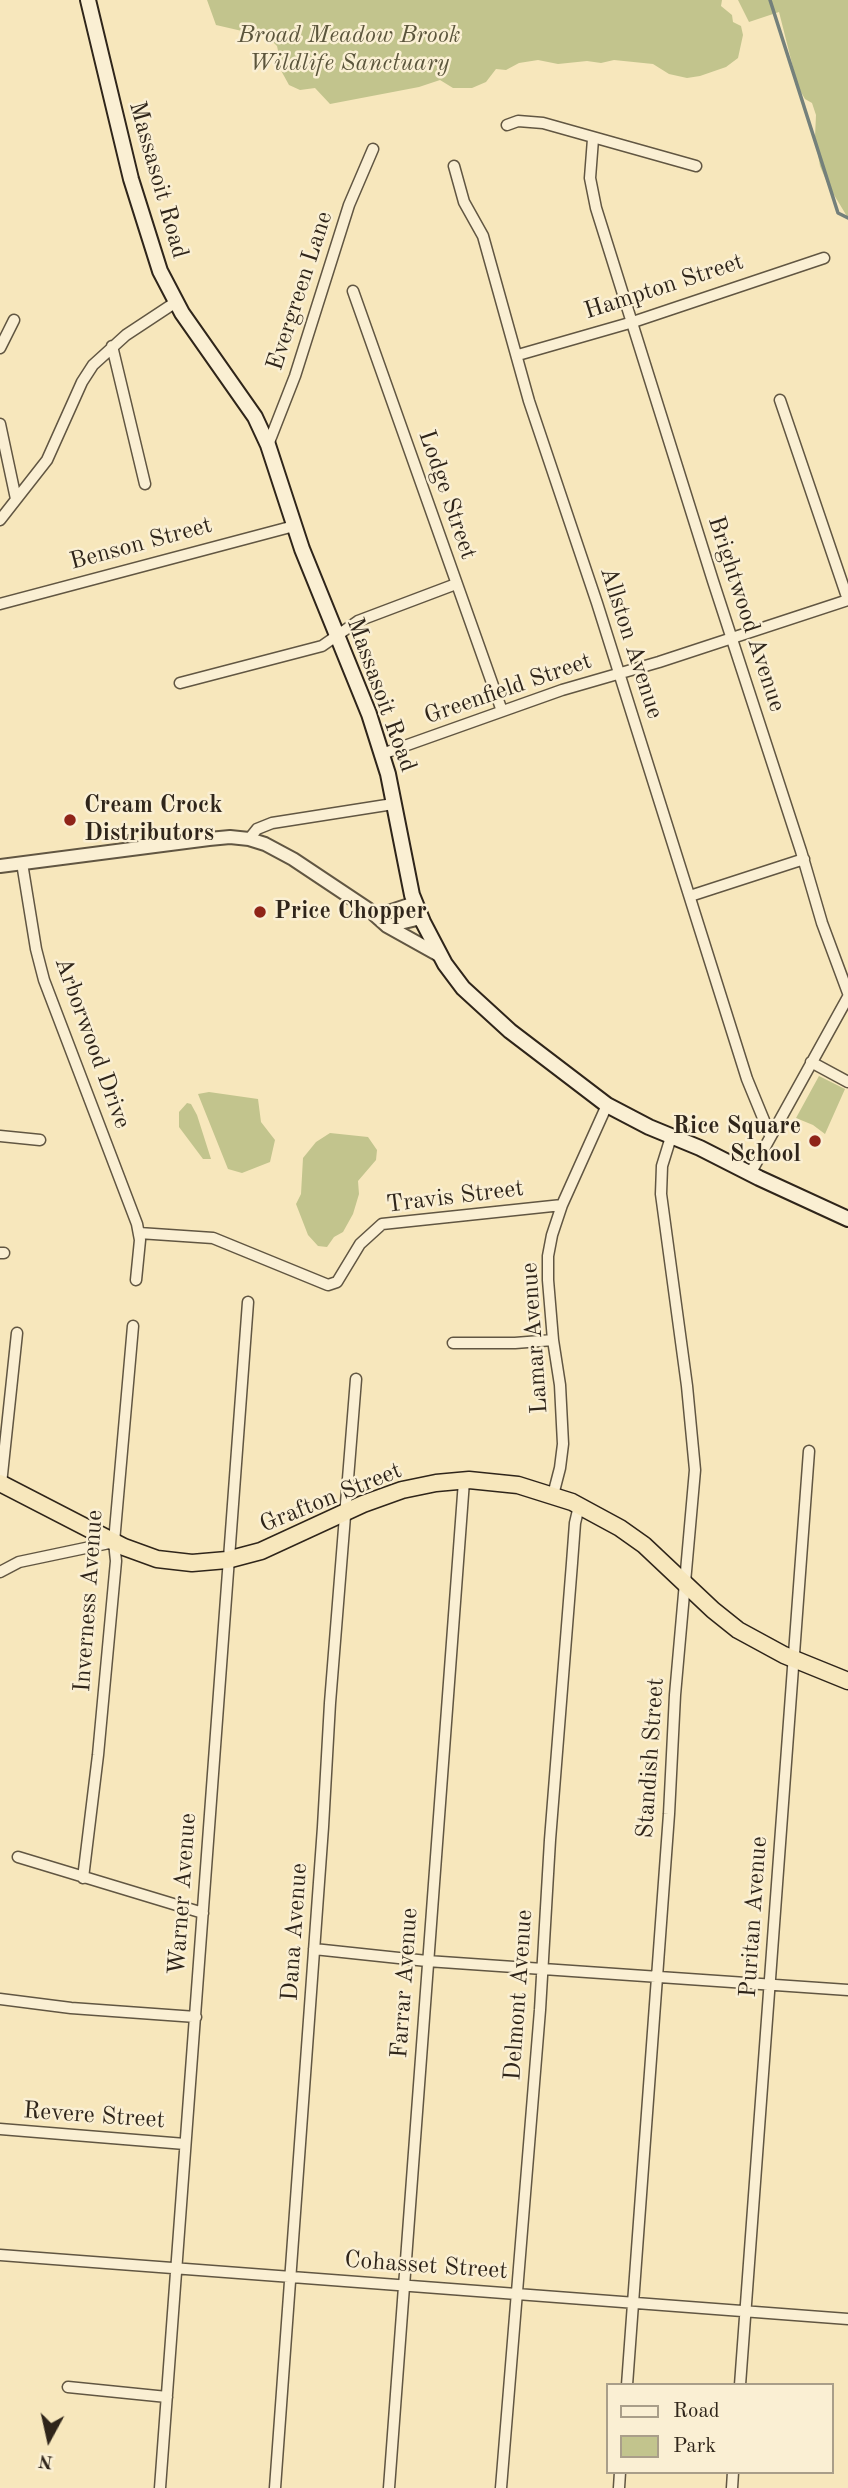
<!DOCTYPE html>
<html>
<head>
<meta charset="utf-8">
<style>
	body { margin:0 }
	#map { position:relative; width:848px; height:2488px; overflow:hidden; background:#f7e7bc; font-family:"Old Standard TT",serif }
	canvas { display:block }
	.legend { position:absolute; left:606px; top:2383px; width:228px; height:91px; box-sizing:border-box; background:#faefd3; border:2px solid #a99e89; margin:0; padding:9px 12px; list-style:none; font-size:21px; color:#2f251a }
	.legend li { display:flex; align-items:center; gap:14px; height:35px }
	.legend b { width:35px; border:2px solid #a99e89 }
	.north { position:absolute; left:14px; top:2404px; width:70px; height:70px; -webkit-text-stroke:5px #faefd3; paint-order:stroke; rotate:188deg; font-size:19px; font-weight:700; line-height:28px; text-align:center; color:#2f251a }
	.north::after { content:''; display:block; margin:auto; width:24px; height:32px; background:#2f251a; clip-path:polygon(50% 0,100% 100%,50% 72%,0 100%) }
</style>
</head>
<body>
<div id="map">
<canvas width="848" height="2488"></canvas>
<ul class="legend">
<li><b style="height:9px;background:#faefd3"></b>Road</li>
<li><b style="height:19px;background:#c2c48d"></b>Park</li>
</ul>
<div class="north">N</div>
</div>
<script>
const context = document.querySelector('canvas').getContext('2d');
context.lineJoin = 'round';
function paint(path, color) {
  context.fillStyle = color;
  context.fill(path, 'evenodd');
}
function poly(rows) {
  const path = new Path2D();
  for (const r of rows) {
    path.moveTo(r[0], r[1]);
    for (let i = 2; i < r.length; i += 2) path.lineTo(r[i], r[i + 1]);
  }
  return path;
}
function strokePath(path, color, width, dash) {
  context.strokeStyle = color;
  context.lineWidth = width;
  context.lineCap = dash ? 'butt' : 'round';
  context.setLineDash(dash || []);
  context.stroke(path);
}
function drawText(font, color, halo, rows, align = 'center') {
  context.font = font + ' "Old Standard TT",serif';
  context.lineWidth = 5;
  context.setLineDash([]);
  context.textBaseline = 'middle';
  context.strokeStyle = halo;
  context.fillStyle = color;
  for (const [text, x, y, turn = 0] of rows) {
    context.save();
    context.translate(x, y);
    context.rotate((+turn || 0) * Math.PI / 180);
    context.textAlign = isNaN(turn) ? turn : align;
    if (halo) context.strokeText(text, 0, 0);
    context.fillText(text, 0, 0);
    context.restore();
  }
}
const green = poly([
	[207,0,722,0,721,6,732,15,733,22,741,26,743,35,738,58,726,67,700,76,687,78,669,74,653,64,614,60,601,63,587,61,558,64,538,60,519,63,506,70,496,69,486,82,472,88,453,88,440,80,419,87,330,104,315,88,300,90,289,85,278,65,279,55,277,46,268,37,216,25],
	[738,0,848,0,848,218,828,185,820,166,815,137,816,115,812,103,805,99,798,87,779,12,749,22],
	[819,1076,845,1089,825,1134,813,1125,796,1118],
	[209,1092,258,1099,261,1122,275,1140,270,1162,242,1173,228,1169,198,1094],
	[187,1103,191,1104,197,1115,211,1159,203,1159,179,1127,179,1112],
	[330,1133,368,1137,377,1150,376,1160,358,1181,359,1194,353,1214,343,1232,334,1237,327,1247,318,1246,308,1235,296,1204,301,1194,303,1158,316,1142]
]);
const stream = poly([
	[770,0,838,213,848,218]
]);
const minor = poly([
	[507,125,518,121,543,123,696,166],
	[593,139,590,178,596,208,713,581,801,851,822,923,848,993],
	[454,166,464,202,483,236,529,401,597,603,747,1079,770,1135],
	[353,291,502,711],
	[112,346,145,484],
	[0,348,14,320],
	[518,355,633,322,824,258],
	[780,400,848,600],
	[0,424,16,499],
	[268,445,295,376,349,205,373,149],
	[0,520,47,460,82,382,93,365,126,335,176,302],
	[0,604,294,526],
	[180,683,322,646,358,621,456,584],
	[382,754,562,690,659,662,848,600],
	[249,839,257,829,272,823,393,804],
	[22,863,36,949,44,980,137,1224,140,1240,136,1280],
	[690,896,804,859],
	[811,1062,848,1082],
	[0,1136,40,1140],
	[750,1174,848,997],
	[139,1233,213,1238,328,1285,337,1282,360,1244,382,1224,562,1205],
	[0,1253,4,1253],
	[453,1343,515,1343,553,1340],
	[1,1484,17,1333],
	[553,1495,560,1468,563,1444,560,1385,553,1340,548,1280,548,1256,552,1235,562,1205,607,1105],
	[0,1572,19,1562,114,1542],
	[18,1857,203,1913],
	[83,1878,98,1755,116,1561,114,1542,133,1326],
	[314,1949,427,1961,848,1990],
	[0,1999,71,2008,196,2017],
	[0,2129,185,2144],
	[0,2255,848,2319],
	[627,2385,669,1814,675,1695,695,1470,687,1386,661,1194,662,1166,671,1137],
	[740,2385,809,1451],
	[68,2387,167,2397],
	[160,2488,248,1302],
	[275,2488,323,1827,330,1703,356,1379],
	[389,2488,464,1481],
	[501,2488,540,2010,550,1840,572,1563,575,1523,579,1506],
	[619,2488,620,2472],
	[732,2488,733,2472]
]);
const tertiary = poly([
	[0,866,209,839,230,837,249,839,265,844,293,859,368,909,387,926,439,955],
	[376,916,415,903],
	[387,926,421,918]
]);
const secondary = poly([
	[88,0,131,179,160,271,182,313,255,417,268,445,302,549,369,714,388,774,412,895,423,922,445,964,463,988,510,1031,607,1105,649,1127,700,1148,759,1178,848,1219]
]);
const trunk = poly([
	[0,1483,124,1547,157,1559,192,1563,227,1560,261,1551,363,1504,402,1490,436,1483,469,1480,518,1485,572,1502,620,1528,644,1545,713,1610,738,1630,784,1655,848,1681]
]);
const markers = [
	[70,820,7,"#8f2418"],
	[260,912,7,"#8f2418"],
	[815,1141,7,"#8f2418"]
];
const parkNames = [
	["Broad Meadow Brook",349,36],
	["Wildlife Sanctuary",349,64]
];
const streetNames = [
	["Massasoit Road",158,180,74],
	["Hampton Street",664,287,-18],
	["Evergreen Lane",300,291,-72],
	["Lodge Street",447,495,71],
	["Benson Street",141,544,-15],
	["Brightwood Avenue",746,614,72],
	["Allston Avenue",631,643,72],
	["Greenfield Street",508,689,-19],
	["Massasoit Road",381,695,70],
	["Arborwood Drive",92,1043,70],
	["Travis Street",455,1197,-7],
	["Lamar Avenue",535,1338,-94],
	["Grafton Street",331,1498,-22],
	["Inverness Avenue",89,1601,-86],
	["Standish Street",651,1758,-86],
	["Warner Avenue",183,1894,-86],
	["Puritan Avenue",754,1917,-86],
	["Dana Avenue",295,1932,-86],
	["Farrar Avenue",405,1983,-86],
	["Delmont Avenue",519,1995,-86],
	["Revere Street",94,2116,4],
	["Cohasset Street",426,2266,4]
];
const poiNames = [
	["Cream Crock",84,806],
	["Distributors",84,834],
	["Price Chopper",274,912],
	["Rice Square",801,1127,"right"],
	["School",801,1155,"right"]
];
paint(green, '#c2c48d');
strokePath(stream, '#74807b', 3.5);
strokePath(minor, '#615642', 13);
strokePath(tertiary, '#615642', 16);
strokePath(secondary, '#2f251a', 18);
strokePath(trunk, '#2f251a', 19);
strokePath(minor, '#faefd3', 10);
strokePath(tertiary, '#faefd3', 12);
strokePath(secondary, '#faefd3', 14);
strokePath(trunk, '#f7e7bc', 16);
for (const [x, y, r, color] of markers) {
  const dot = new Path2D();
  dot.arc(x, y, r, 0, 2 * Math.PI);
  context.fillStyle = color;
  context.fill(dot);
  strokePath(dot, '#faefd3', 2.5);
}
drawText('italic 24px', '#5b553c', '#faefd3', parkNames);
drawText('24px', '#2f251a', '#faefd3', streetNames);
drawText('bold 24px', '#2f251a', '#faefd3', poiNames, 'left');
</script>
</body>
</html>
